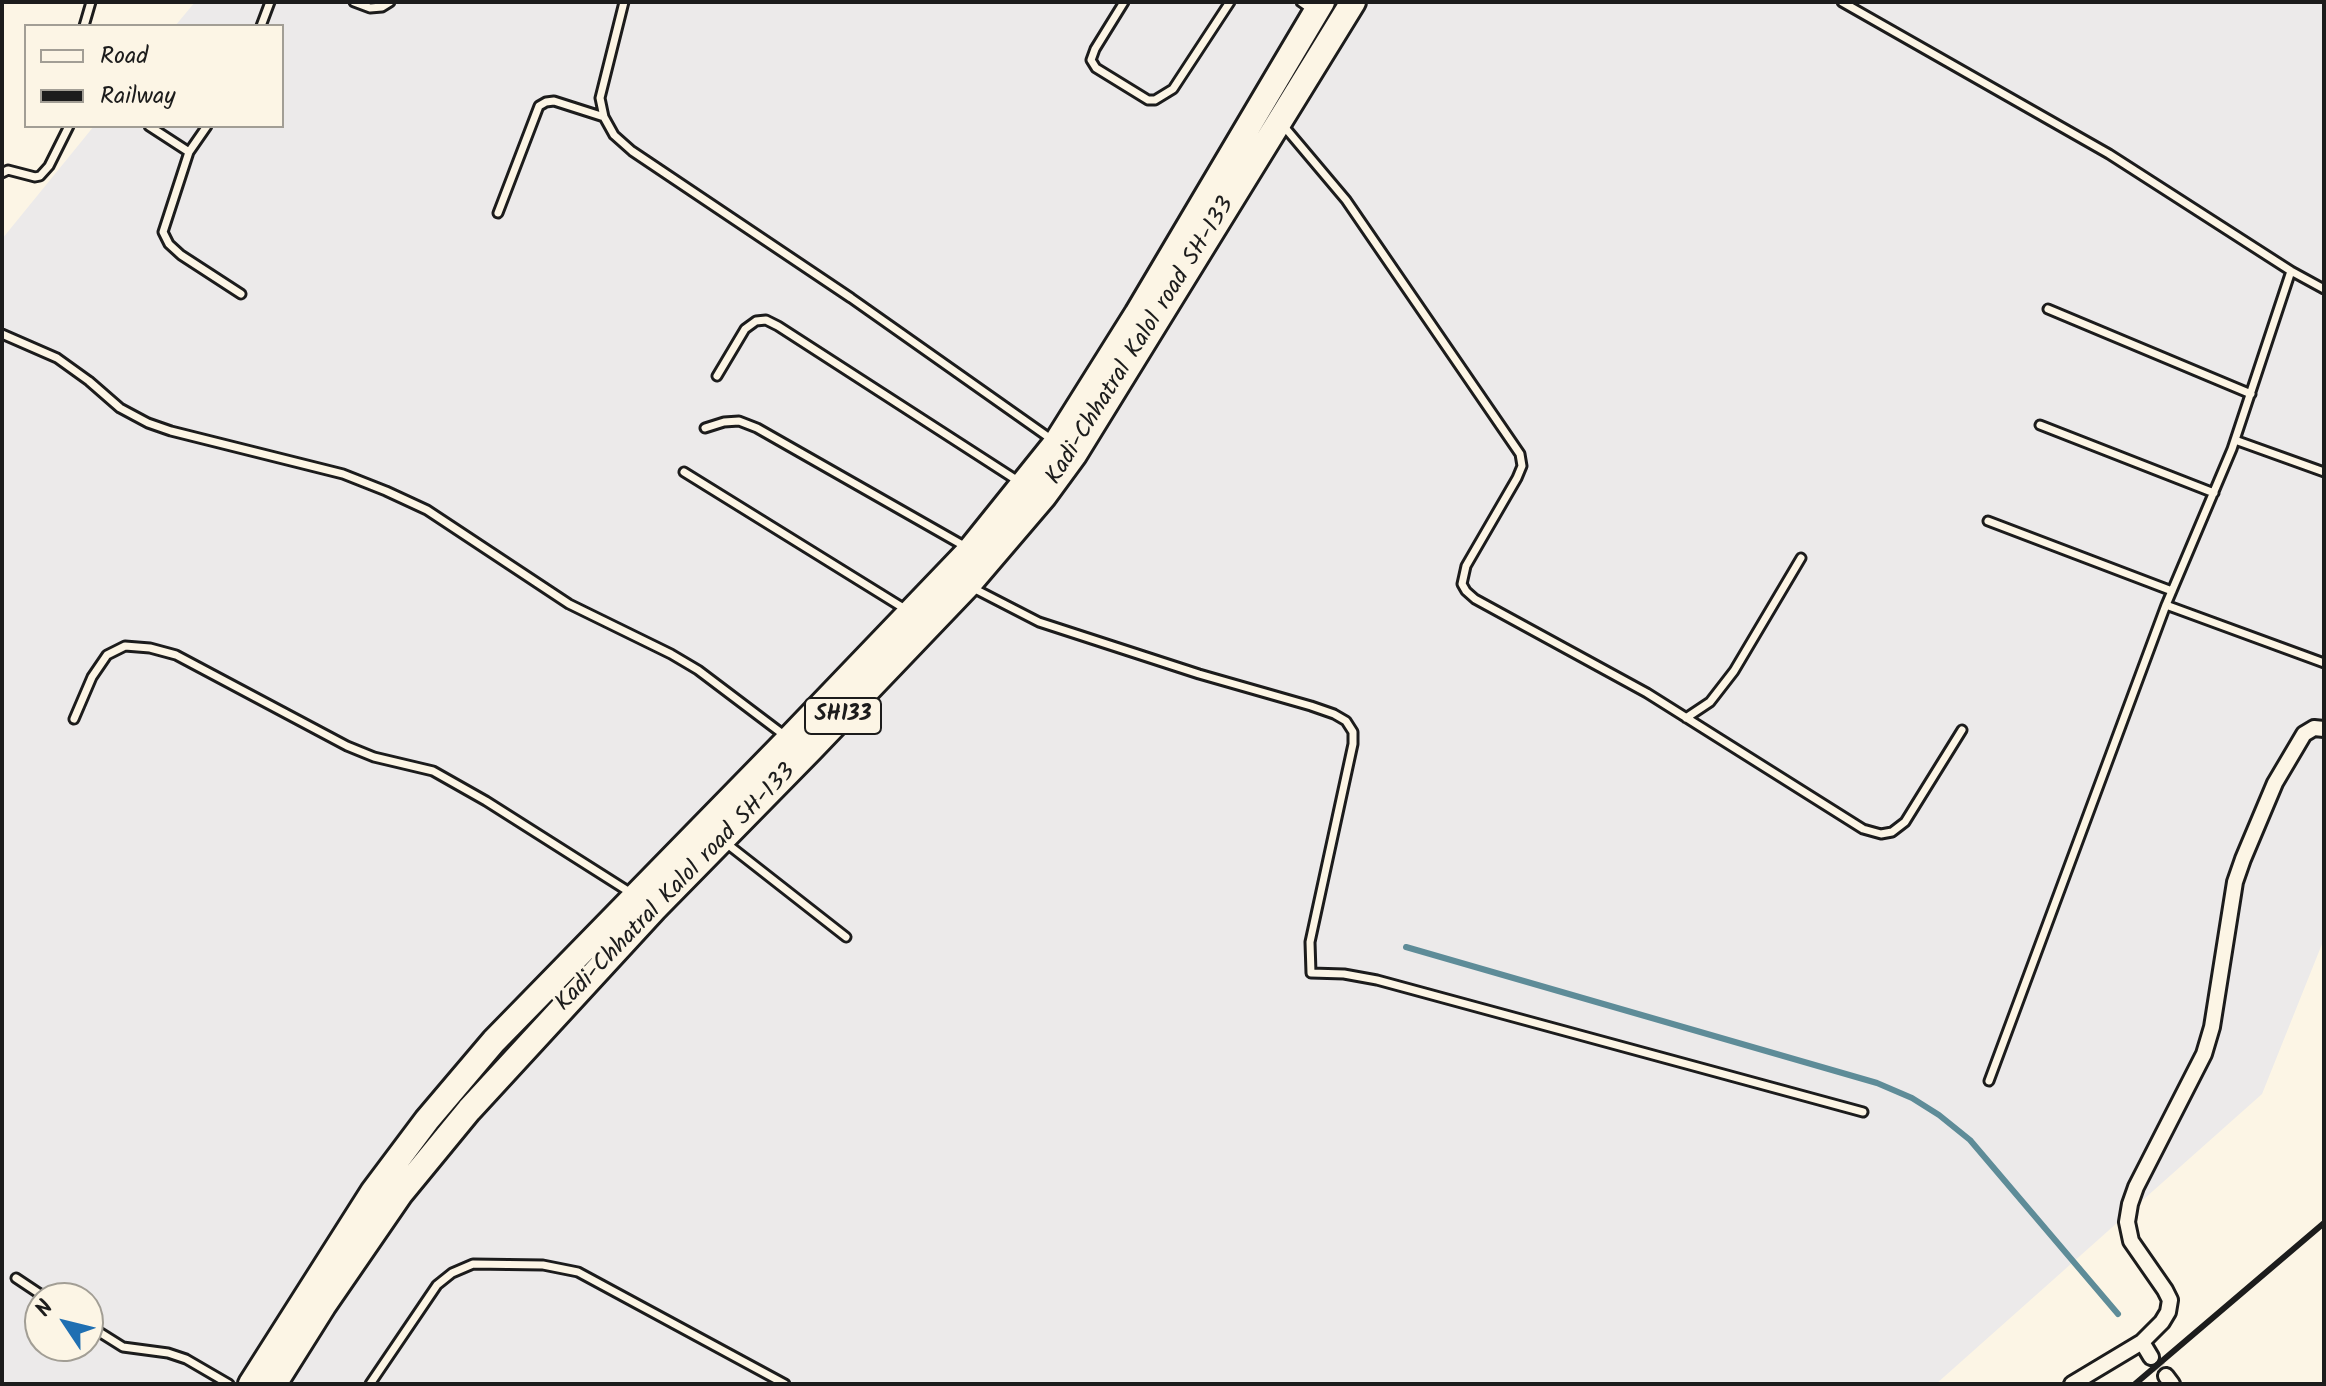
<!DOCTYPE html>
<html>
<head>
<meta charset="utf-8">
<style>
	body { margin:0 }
	#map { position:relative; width:2326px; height:1386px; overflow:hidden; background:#fcf5e5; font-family:Kalam,sans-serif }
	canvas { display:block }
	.frame { position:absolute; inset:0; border:4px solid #1c1c1c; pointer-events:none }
	.legend { position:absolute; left:24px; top:24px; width:260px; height:104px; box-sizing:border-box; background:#fcf5e5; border:2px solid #a29e95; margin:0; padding:10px 14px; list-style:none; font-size:24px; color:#1c1c1c }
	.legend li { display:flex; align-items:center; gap:16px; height:40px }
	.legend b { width:40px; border:2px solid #a29e95 }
	.north { position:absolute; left:24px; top:1282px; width:80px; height:80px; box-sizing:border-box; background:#fcf5e5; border:2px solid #a29e95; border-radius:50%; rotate:305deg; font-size:22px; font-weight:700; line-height:32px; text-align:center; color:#1c1c1c }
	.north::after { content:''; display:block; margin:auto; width:28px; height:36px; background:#1f6fb2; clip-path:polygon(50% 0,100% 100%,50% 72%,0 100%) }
</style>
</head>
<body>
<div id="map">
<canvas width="2326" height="1386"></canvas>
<div class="frame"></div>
<ul class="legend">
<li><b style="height:10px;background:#fcf5e5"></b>Road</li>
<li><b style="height:10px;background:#1c1c1c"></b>Railway</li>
</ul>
<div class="north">N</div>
</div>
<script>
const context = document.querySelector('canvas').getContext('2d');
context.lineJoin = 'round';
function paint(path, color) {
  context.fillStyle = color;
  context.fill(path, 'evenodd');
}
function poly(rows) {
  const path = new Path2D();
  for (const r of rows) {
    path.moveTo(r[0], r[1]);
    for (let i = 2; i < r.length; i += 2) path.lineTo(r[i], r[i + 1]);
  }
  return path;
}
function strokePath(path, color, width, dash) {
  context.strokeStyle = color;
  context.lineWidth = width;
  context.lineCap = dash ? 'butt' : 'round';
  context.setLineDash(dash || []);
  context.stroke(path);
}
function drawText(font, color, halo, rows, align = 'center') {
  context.font = font + ' Kalam,sans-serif';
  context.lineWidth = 7;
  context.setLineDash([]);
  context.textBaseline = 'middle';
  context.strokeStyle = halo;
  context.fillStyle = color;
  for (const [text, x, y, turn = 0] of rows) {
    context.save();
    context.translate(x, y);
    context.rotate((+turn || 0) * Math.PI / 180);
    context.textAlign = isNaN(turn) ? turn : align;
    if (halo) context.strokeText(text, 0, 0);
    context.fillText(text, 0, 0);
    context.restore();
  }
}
const built = poly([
	[195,2,2324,2,2324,939,2262,1094,1936,1384,2,1384,2,239,94,126,282,126,282,26,175,26],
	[40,1298,88,1298,88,1346,40,1346]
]);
const stream = poly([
	[1406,947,1877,1083,1912,1098,1939,1115,1970,1140,2118,1314]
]);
const minorTunnel = poly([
	[2151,1357,2166,1376]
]);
const service = poly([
	[354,2,370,8,382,7,390,2],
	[624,2,600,98,604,117,614,135,632,151,851,298,1051,439],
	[1124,2,1095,49,1091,60,1096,68,1148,100,1155,100,1173,89,1230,2],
	[1301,2,1314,11],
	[1842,2,2109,154,2291,271,2324,289],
	[84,26,91,2],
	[261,26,270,2],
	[1282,124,1346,200,1520,454,1522,466,1517,478,1466,566,1462,584,1466,591,1475,599,1647,693,1863,829,1881,834,1892,832,1905,822,1962,730],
	[149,126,189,152],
	[207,126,189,152,163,232,169,244,181,255,241,294],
	[2,173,8,170,35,177,40,176,49,166,69,126],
	[498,213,539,106,546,102,554,101,604,117],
	[2048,309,2251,394],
	[2,334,57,358,89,381,120,408,148,423,171,431,343,474,386,491,427,510,569,604,671,654,698,670,784,735],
	[717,376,745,329,756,321,766,320,778,326,1018,481],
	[2040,425,2214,493],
	[705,428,724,422,739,421,757,428,966,547],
	[2235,440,2324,472],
	[684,472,905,609],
	[1988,521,2172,591],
	[973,588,1039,622,1199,674,1311,706,1334,714,1346,721,1353,732,1353,744,1310,942,1311,973,1344,974,1377,980,1863,1112],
	[2166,605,2324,663],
	[1686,718,1710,702,1734,671,1801,558],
	[74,719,92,677,107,655,125,646,150,648,176,655,347,746,374,757,433,771,486,801,631,893],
	[726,843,846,937],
	[1989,1081,2166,605,2232,449,2291,271],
	[16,1278,46,1298],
	[88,1325,123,1347,168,1353,186,1359,229,1384],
	[370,1384,437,1285,452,1273,473,1264,543,1265,578,1272,785,1384]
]);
const minor = poly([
	[2151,1357,2142,1342,2162,1322,2168,1312,2170,1300,2165,1290,2131,1241,2127,1222,2130,1204,2136,1187,2204,1054,2212,1027,2235,882,2243,859,2275,783,2304,734,2314,728,2324,729],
	[2166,1376,2172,1384],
	[2072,1384,2142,1342]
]);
const primary = poly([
	[251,1384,373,1192,427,1120,494,1041,789,739,970,550,1056,443,1137,314,1322,2],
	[274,1384,323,1306,400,1194,469,1110,654,909,811,749,968,585,1044,496,1074,455,1353,2]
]);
const rail = poly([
	[2135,1384,2324,1223]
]);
const shields = [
	[843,716,76]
];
const shieldNames = [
	["SH133",843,716]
];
const streetNames = [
	["Kadi-Chhatral Kalol road SH-133",1142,342,-58],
	["Kadi-Chhatral Kalol road SH-133",677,889,-46]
];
paint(built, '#eceaea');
strokePath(stream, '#5e8c98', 6);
strokePath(minorTunnel, '#dad4c7', 14, [14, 7]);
strokePath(service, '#1c1c1c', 13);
strokePath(minor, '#1c1c1c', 20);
strokePath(primary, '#1c1c1c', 30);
strokePath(service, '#fcf5e5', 7);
strokePath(minor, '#fcf5e5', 14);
strokePath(primary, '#fcf5e5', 24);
strokePath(rail, '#1c1c1c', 6);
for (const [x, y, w] of shields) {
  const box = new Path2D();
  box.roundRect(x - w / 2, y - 18, w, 36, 6);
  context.fillStyle = '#fcf5e5';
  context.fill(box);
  strokePath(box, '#1c1c1c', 2);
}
drawText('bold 22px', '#1c1c1c', null, shieldNames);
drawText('24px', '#1c1c1c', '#fcf5e5', streetNames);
</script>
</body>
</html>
